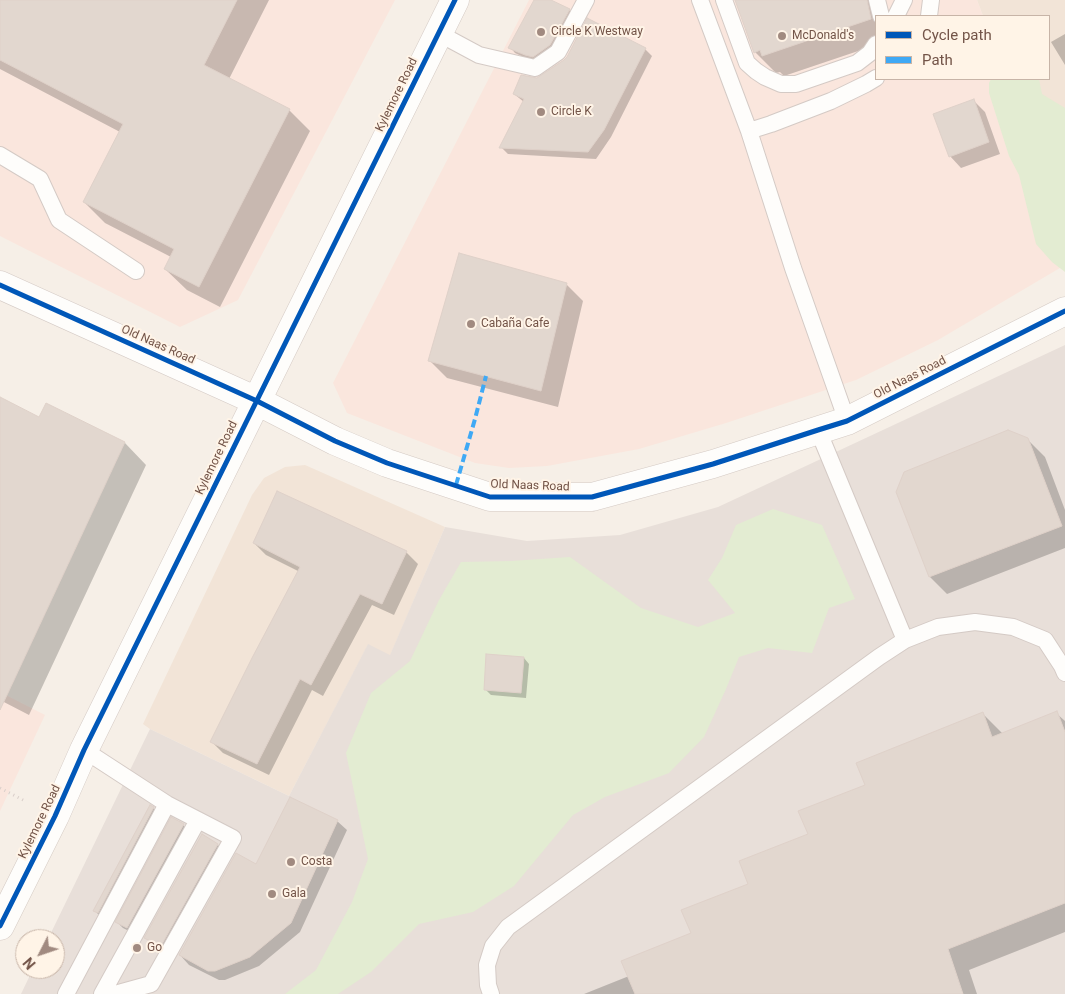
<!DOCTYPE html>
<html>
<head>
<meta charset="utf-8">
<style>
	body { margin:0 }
	#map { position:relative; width:1065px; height:994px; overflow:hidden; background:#f6efe7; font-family:Roboto,sans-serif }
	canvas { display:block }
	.legend { position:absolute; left:875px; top:15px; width:175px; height:65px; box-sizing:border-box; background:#fff4e7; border:1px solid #c7b4a7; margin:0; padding:6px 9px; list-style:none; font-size:15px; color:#735448 }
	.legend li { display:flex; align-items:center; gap:10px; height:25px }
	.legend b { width:25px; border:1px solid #c7b4a7 }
	.north { position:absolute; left:15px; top:929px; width:50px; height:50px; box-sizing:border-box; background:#fff4e7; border:1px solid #c7b4a7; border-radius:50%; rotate:229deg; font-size:14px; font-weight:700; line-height:20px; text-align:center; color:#735448 }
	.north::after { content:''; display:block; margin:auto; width:18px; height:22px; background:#a18a80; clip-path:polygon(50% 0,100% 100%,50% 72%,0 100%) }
</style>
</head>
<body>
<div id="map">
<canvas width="1065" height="994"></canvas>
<ul class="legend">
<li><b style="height:6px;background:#0057b8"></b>Cycle path</li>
<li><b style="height:6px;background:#3fa9f5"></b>Path</li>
</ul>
<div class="north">N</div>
</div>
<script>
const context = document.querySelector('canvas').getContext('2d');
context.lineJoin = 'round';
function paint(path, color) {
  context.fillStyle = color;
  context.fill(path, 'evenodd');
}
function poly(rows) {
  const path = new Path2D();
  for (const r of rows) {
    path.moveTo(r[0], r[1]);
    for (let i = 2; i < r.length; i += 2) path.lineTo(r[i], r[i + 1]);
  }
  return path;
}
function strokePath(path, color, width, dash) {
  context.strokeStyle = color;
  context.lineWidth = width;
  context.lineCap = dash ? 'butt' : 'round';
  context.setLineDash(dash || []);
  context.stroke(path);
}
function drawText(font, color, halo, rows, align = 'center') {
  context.font = font + ' Roboto,sans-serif';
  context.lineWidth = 4;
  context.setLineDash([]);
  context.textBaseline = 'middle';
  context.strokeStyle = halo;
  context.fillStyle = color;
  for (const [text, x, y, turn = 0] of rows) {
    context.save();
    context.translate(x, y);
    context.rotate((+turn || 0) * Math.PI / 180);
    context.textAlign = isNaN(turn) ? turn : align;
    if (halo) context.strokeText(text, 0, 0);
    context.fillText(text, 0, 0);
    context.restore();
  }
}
const residential = poly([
	[977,0,1065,0,1065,245,1005,79,1049,79,1049,16,983,16],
	[305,465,445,527,390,656,368,645,289,796,150,729,143,724,252,495,264,478,285,467]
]);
const commercial = poly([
	[0,0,395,0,238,300,180,327,0,236],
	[529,0,977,0,983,16,876,16,876,79,1005,79,1065,265,938,340,856,380,726,423,639,449,547,466,509,468,475,463,347,413,333,383],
	[0,692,45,715,0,811]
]);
const industrial = poly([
	[1065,345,1065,994,21,994,33,969,55,969,55,939,48,939,150,729,289,796,368,644,390,655,445,527,527,541,620,535,718,507]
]);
const green = poly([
	[991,79,1039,79,1042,94,1065,108,1065,272,1052,262,1036,244,1019,175,1009,156,989,93,989,83],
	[773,509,822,525,855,599,829,608,812,653,768,648,739,657,726,689,704,737,669,773,605,797,573,815,514,886,473,912,419,924,371,972,338,994,285,994,316,970,352,902,368,859,346,753,371,693,410,661,439,600,461,562,511,561,570,557,641,608,698,627,735,613,708,580,722,558,736,525]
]);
const shadow = poly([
	[0,0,269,0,229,79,289,110,310,131,220,307,187,290,165,269,171,257,105,223,84,202,120,132,0,69],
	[535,0,549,0,569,10,575,16,556,51,532,61,515,53,510,47],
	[736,0,875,0,876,16,876,45,784,76,780,72,776,73,755,52],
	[1065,34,1065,65,1051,42],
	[645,49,652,56,611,137,596,159,508,154,501,147,524,102,514,94,538,79],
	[973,100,985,112,1000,154,961,168,950,156],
	[566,284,583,301,558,407,447,378,430,361],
	[0,399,40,418,47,404,125,443,146,465,29,715,0,700],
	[1027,439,1045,457,1065,510,1065,548,947,594,930,577,898,492],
	[254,543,406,552,418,564,394,615,372,605,323,696,312,690,269,775,223,753,211,741,300,572,266,555],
	[524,658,529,664,526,698,491,695,485,689],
	[1056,713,1065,721,1065,932,969,970,977,994,584,994,629,976,692,934,867,785,983,714,1003,734],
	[153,808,159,814,100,916,94,910],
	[172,819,183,825,189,831,133,933,123,928,117,922],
	[337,821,347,830,300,932,259,966,225,980,219,980,189,965,180,955,256,866],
	[218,845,223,850,167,951,152,943,146,937]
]);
const building = poly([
	[0,0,237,0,204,65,290,109,199,287,164,269,174,249,83,202,123,124,0,60,0,0],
	[534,0,551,0,570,9,550,45,533,57,525,55,508,48,534,0],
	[735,0,867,0,871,19,762,56,760,50,754,53,735,0],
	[587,18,646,48,604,130,588,152,499,148,524,99,513,94,521,75,537,78,564,60,567,57,587,18],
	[974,99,989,142,949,157,933,114,974,99],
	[459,253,567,283,541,391,428,361,459,253],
	[0,397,39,417,46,403,125,442,0,710,0,397],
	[1008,430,1028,438,1062,526,929,577,896,492,904,472,1008,430],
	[277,491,407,551,382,604,360,594,311,685,300,679,257,764,210,742,252,658,300,567,253,543,277,491],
	[486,654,524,657,521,693,484,690,486,654],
	[1057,711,1065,732,1065,903,948,949,963,994,635,994,621,961,691,933,681,910,748,884,739,861,808,834,798,811,865,785,856,763,983,712,992,737,1057,711],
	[290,797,338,820,291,923,250,957,215,971,208,971,179,955,236,853,256,864,290,797],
	[150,805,154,807,98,913,93,911,150,805],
	[171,817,184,824,127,928,115,922,171,817],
	[202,834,218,844,161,946,144,938,202,834]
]);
const path = poly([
	[0,788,25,801]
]);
const lane = poly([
	[700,0,749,131,793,268,847,421],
	[724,0,747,63,756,71,765,77,781,84,796,84,857,63,870,53,876,44],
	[877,0,881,16],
	[896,16,904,0],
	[929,16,931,0],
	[438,33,479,55,535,68,558,52,586,0],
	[749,131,771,124,831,101,866,84,876,78],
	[0,155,40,179,59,220,136,271],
	[818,430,905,640],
	[84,750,167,804,233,838,151,984,115,994],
	[66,994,167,804],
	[102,994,198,820],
	[491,994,488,985,487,965,493,946,508,927,879,657,905,640,938,627,975,622,1013,627,1045,640,1062,666,1065,673]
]);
const street = poly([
	[0,285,257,401]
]);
const secondary = poly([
	[257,401,335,441,387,463,490,497,592,497,713,464,847,421,1065,311],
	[0,926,55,816,84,750,455,0]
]);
const quiet = poly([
	[456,485,475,419,486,376]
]);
const cycleway = poly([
	[0,285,257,401,335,441,387,463,490,497,592,497,713,464,818,430,847,421,1065,311],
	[0,926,55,816,84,750,455,0]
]);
const markers = [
	[541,32,5,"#a18a80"],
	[782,36,5,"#a18a80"],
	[541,112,5,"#a18a80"],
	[471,324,5,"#a18a80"],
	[291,862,5,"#a18a80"],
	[272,894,5,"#a18a80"],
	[137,948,5,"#a18a80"]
];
const poiNames = [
	["Circle K Westway",551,32],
	["McDonald's",792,36],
	["Circle K",551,112],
	["Cabaña Cafe",481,324],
	["Costa",301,862],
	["Gala",282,894],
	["Go",147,948]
];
const streetNames = [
	["Kylemore Road",397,95,-64],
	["Old Naas Road",158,345,24],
	["Old Naas Road",910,378,-27],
	["Kylemore Road",217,458,-64],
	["Old Naas Road",530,486,2],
	["Kylemore Road",40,822,-64]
];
paint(residential, '#f2e4d7');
paint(commercial, '#fae6dd');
paint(industrial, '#e8dfd9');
paint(green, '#e3ecd2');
paint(shadow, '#0003');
paint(building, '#e2d7cf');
strokePath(building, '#dfd1c9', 1);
strokePath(lane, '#d4cac5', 18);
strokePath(street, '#d4cac5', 29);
strokePath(secondary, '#d4cac4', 29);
strokePath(path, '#d8cec9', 3, [1, 4]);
strokePath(lane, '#fefdfb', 16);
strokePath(street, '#fefdfb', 28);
strokePath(secondary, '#fefdfb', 28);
strokePath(quiet, '#3fa9f5', 4, [8, 4]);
strokePath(cycleway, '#0057b8', 5);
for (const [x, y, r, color] of markers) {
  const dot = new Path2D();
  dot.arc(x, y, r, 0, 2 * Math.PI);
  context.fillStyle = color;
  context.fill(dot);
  strokePath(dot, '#fff4e7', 2);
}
drawText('12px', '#735448', '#fff4e7', poiNames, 'left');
drawText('12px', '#735448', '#fff4e7', streetNames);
</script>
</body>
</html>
